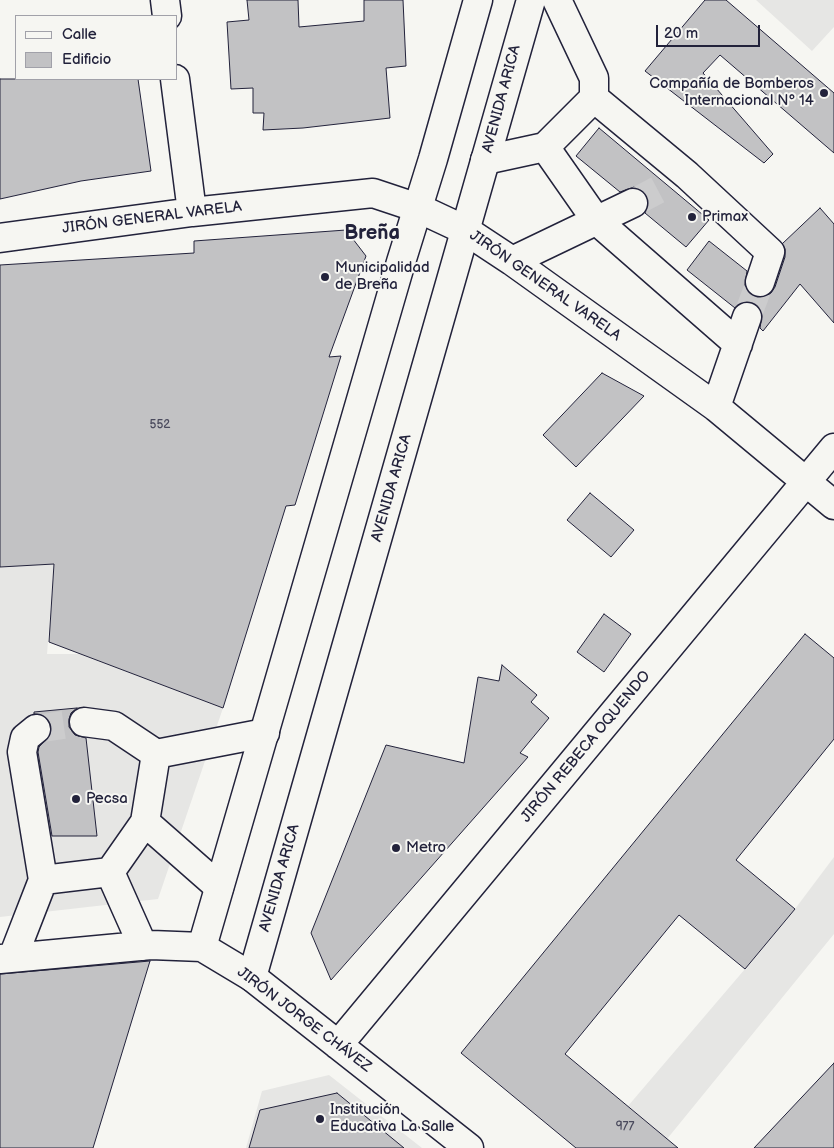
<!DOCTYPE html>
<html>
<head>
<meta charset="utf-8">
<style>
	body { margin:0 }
	#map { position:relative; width:834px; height:1148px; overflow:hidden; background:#f6f6f2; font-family:"Balsamiq Sans",sans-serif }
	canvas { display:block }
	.legend { position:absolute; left:15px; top:15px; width:162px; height:65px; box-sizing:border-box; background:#f6f6f2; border:1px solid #a1a1a9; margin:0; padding:6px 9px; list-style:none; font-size:15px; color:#22223b }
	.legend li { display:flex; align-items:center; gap:10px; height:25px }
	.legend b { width:25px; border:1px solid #a1a1a9 }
	.scale { position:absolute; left:656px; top:25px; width:104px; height:22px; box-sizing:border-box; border:2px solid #22223b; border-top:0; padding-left:6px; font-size:15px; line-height:18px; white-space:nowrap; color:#22223b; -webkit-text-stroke:4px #f6f6f2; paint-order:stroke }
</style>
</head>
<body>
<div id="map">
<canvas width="834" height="1148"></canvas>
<ul class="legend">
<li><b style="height:6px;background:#f6f6f2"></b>Calle</li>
<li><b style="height:14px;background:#c2c2c4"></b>Edificio</li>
</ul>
<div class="scale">20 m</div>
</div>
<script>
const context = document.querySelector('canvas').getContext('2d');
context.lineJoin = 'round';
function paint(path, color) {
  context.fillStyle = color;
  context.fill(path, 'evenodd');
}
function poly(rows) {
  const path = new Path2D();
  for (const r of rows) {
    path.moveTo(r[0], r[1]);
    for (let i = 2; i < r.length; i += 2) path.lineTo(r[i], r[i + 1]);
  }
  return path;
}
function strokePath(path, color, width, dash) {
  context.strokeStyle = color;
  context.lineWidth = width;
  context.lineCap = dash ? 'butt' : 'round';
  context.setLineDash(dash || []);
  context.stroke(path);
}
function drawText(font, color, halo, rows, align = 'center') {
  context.font = font + ' "Balsamiq Sans",sans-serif';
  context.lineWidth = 4;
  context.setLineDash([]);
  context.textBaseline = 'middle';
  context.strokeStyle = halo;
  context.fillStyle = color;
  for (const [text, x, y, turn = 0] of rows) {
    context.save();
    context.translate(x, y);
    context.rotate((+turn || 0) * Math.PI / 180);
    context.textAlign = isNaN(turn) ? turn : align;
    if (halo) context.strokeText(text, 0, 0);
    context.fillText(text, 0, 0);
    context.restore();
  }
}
const built = poly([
	[756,0,834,0,834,27,812,51],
	[54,564,47,654,80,654,223,708,158,899,0,917,0,567],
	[834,857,834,934,667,1139,628,1106,745,969,795,909],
	[329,1075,422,1148,246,1148,262,1091]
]);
const building = poly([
	[247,0,298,0,299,27,364,21,364,0,403,0,406,66,386,68,390,118,303,128,263,130,264,113,253,113,253,88,231,89,227,22,249,20,247,0],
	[705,0,726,0,834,93,834,153,720,55,703,73,773,154,764,163,645,71,705,0],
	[0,79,138,79,151,171,81,181,0,199,0,79],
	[599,128,709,220,686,247,645,213,649,204,647,196,642,190,634,187,620,192,576,156,599,128],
	[820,208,834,224,834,323,800,284,763,331,760,328,762,315,758,306,752,302,745,302,735,308,687,270,709,241,747,271,745,285,749,293,756,297,764,297,771,293,775,287,785,257,785,249,782,244,820,208],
	[346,230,366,256,329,357,341,356,295,505,286,506,223,708,49,642,54,564,0,567,0,265,194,253,194,241,346,230],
	[602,373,644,396,576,467,543,435,602,373],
	[590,493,634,530,611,557,567,520,590,493],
	[604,614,631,634,604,672,577,652,604,614],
	[805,634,834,658,834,739,736,860,795,909,745,969,679,915,565,1054,678,1148,576,1148,461,1053,805,634],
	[502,665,537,695,531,702,549,718,520,753,528,757,331,980,311,933,386,745,464,763,478,677,499,681,502,665],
	[77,708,71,713,69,719,69,727,75,735,86,738,97,836,52,836,38,752,39,747,50,735,51,727,48,719,42,715,34,714,34,712,77,708],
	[150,961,93,1148,0,1148,0,974,150,961],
	[834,1063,834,1148,754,1148,834,1063],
	[337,1093,404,1148,249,1148,260,1110,337,1093]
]);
const minorTunnel = poly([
	[633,203,667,185],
	[747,317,760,282],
	[36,729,84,722]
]);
const minor = poly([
	[165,0,167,16],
	[175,79,192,212],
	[594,98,687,175,770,252,760,282],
	[545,147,596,220,738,344],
	[485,160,545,147,594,98,594,78,557,0],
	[0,238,192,212,373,193,418,208,465,230,512,261,716,407,834,505],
	[512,261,633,203],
	[716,407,747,317],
	[84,722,114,726,156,754],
	[36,729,25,738,22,752,43,880],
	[110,872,145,822],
	[219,887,145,822,156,754,265,733],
	[13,957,43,880,110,872,143,946],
	[0,959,151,945,202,947,252,977,469,1148],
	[338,1045,834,448]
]);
const major = poly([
	[202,947,401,262,433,159,478,0],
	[252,977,531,0]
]);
const markers = [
	[824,93,5,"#22223b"],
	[692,217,5,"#22223b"],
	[325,277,5,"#22223b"],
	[76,799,5,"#22223b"],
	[396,848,5,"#22223b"],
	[320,1119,5,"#22223b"]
];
const numberNames = [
	["552",160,425],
	["977",625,1127]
];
const poiNames = [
	["Compañía de Bomberos",814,84,"right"],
	["Internacional Nº 14",814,101,"right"],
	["Primax",702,217],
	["Municipalidad",335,268],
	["de Breña",335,285],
	["Pecsa",86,799],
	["Metro",406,848],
	["Institución",330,1110],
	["Educativa La Salle",330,1127]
];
const streetNames = [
	["AVENIDA ARICA",502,99,-75],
	["JIRÓN GENERAL VARELA",152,218,-7],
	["JIRÓN GENERAL VARELA",545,286,35],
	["AVENIDA ARICA",392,488,-74],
	["JIRÓN REBECA OQUENDO",586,747,-50],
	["AVENIDA ARICA",280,878,-74],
	["JIRÓN JORGE CHÁVEZ",304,1020,37]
];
const districtNames = [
	["Breña",372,234]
];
paint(built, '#e6e6e4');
paint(building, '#c2c2c4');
strokePath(building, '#22223b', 1);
strokePath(minorTunnel, '#cccccd', 28, [28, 14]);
strokePath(minor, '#22223b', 31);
strokePath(major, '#22223b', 31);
strokePath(minor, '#f6f6f2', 28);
strokePath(major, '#f6f6f2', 28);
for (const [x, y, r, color] of markers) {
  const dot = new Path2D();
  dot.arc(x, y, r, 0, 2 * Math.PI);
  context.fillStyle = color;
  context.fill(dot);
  strokePath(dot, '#f6f6f2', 2);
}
drawText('12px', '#4a4a5d', null, numberNames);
drawText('15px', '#22223b', '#f6f6f2', poiNames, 'left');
drawText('15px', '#22223b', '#f6f6f2', streetNames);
drawText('bold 20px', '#22223b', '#f6f6f2', districtNames);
</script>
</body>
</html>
